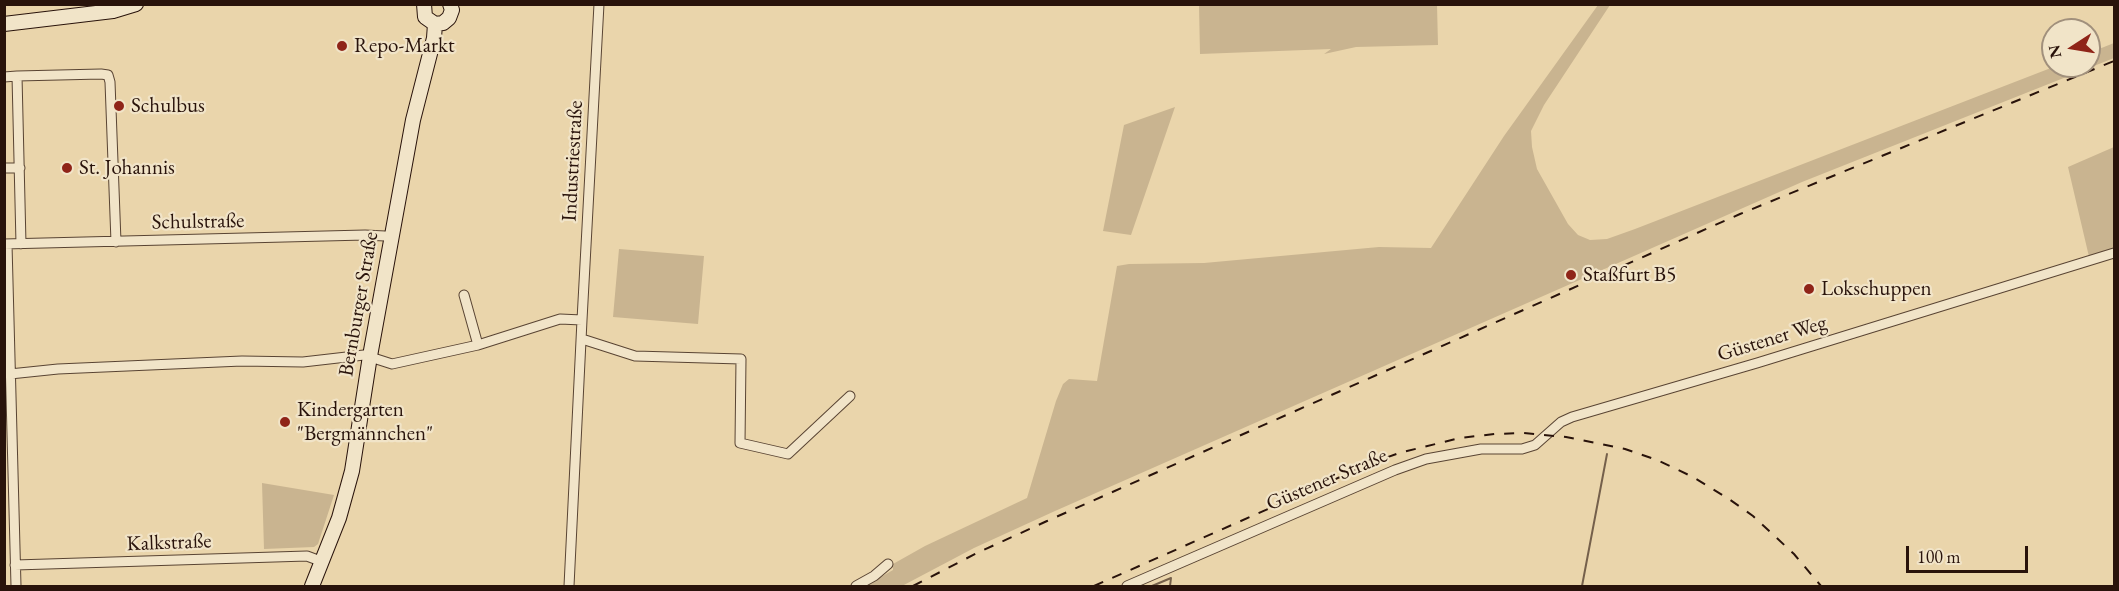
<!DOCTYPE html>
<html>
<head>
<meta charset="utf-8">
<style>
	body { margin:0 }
	#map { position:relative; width:2119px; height:591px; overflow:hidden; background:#ead5ab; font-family:"EB Garamond",serif }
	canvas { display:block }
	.frame { position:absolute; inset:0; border:6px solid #29130b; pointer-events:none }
	.north { position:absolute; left:2041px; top:18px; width:60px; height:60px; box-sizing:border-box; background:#f1e4c8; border:2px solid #a1907c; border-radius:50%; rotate:258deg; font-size:16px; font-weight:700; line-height:24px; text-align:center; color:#29130b }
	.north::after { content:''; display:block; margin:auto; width:21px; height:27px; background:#8f2418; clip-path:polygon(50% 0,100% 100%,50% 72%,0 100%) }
	.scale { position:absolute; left:1906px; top:546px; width:122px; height:27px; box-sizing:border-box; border:3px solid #29130b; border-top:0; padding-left:8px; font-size:18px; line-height:21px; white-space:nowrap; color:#29130b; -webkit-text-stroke:4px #f1e4c8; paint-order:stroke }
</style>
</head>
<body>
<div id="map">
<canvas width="2119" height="591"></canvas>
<div class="frame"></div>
<div class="north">N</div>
<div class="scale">100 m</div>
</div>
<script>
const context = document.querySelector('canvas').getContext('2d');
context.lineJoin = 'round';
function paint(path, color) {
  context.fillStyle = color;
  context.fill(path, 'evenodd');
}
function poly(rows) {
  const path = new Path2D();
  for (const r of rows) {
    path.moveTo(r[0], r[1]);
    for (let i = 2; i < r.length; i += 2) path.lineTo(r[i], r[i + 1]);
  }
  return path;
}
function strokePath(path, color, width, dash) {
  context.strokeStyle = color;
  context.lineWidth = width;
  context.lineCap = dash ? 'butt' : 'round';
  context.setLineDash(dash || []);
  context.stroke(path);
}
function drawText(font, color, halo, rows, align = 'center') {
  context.font = font + ' "EB Garamond",serif';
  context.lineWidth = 4.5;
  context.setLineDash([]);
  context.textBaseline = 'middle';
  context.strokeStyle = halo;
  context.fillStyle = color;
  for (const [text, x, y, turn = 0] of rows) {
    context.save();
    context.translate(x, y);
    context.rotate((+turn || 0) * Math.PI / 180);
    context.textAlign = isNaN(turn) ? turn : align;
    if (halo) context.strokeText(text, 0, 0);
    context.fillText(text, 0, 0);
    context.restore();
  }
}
const green = poly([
	[1199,5,1437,5,1438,45,1356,47,1324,54,1331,49,1200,54],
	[1598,5,1610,5,1544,105,1531,131,1532,147,1537,169,1568,224,1578,235,1590,240,1607,239,1635,229,2056,66,2089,66,2089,53,2114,43,2114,58,1802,182,1055,511,974,548,902,586,865,586,893,570,893,564,925,546,1027,498,1056,401,1063,384,1069,379,1097,381,1117,266,1129,264,1204,263,1379,247,1431,248,1504,136],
	[1175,107,1131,235,1103,231,1124,125],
	[2114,147,2114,253,2090,261,2068,167],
	[619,249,704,256,698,324,613,317],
	[262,483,334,495,318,544,314,547,264,549]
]);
const stream = poly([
	[1152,586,1171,578,1170,586],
	[1582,586,1607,454]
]);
const minor = poly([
	[4,77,17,76],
	[4,168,20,168],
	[4,244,365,235,385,236,392,239],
	[7,244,16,586],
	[21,244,17,76,101,74,108,75,110,82,116,242],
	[464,295,478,345],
	[582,320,599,4],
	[582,339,635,356,741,359,740,443,788,454,850,396],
	[10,374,58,369,242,361,303,362,364,355,392,364,478,345,560,319,582,320,569,586],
	[15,565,307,556,323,562],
	[856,586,874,576,888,564],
	[1127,586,1395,470,1426,459,1481,449,1522,449,1535,445,1561,422,1572,417,1757,363,2114,253]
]);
const secondary = poly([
	[424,4,425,17,435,24,443,23,449,18,452,10,450,4],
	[4,24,113,11,136,4],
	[312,586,339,518,352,471,370,356,413,120,434,38,435,24]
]);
const rail = poly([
	[913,586,977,553,1047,521,1740,214,2114,61],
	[1094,586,1374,462,1399,453,1460,438,1495,434,1523,433,1566,437,1625,449,1657,460,1693,477,1729,499,1753,516,1794,554,1821,586]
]);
const markers = [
	[342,46,6,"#8f2418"],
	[119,106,6,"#8f2418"],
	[67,168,6,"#8f2418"],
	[1571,275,6,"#8f2418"],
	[1809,289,6,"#8f2418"],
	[285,422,6,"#8f2418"]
];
const poiNames = [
	["Repo-Markt",354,46],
	["Schulbus",131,106],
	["St. Johannis",79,168],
	["Staßfurt B5",1583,275],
	["Lokschuppen",1821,289],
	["Kindergarten",297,410],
	["\"Bergmännchen\"",297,434]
];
const streetNames = [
	["Industriestraße",573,161,-87],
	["Schulstraße",198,222,-1],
	["Bernburger Straße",359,304,-80],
	["Güstener Weg",1772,339,-17],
	["Güstener Straße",1327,480,-23],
	["Kalkstraße",169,543,-2]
];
paint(green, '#c9b490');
strokePath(stream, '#75604b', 2);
strokePath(minor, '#594433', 11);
strokePath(secondary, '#29130b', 16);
strokePath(minor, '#f1e4c8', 9);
strokePath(secondary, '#f1e4c8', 14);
strokePath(rail, '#29130b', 2, [10, 10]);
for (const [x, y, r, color] of markers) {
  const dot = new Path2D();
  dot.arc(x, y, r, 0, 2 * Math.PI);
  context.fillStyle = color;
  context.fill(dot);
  strokePath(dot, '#f1e4c8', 2);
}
drawText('21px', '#29130b', '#f1e4c8', poiNames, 'left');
drawText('21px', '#29130b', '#f1e4c8', streetNames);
</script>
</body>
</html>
